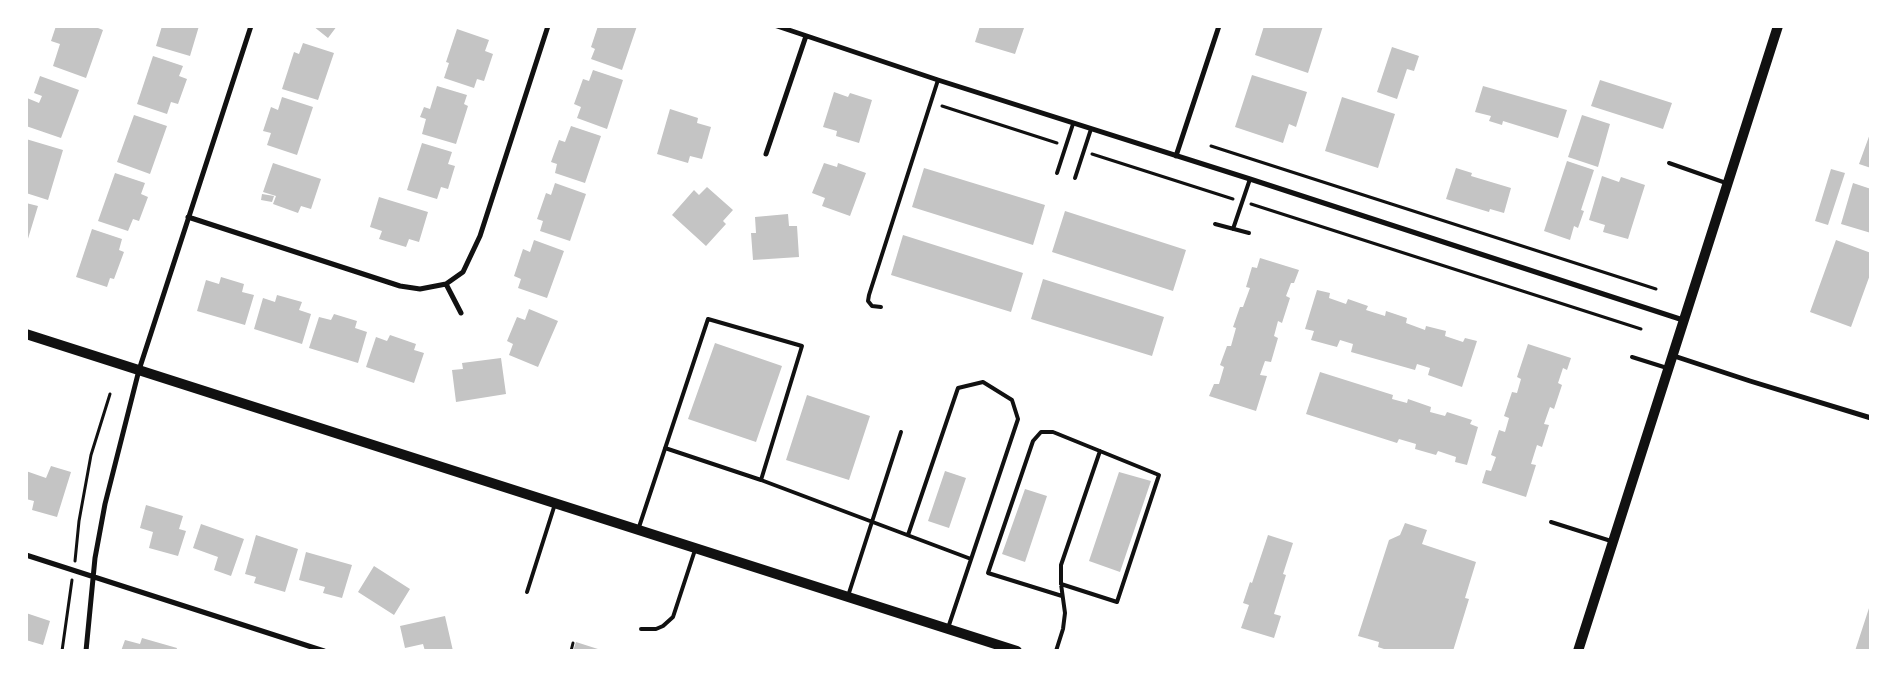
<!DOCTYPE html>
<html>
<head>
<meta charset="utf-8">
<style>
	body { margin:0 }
	#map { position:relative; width:1897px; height:677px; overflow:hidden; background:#fff; font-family:Mulish,sans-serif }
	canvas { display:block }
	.frame { position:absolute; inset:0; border:28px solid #fff; pointer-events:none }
</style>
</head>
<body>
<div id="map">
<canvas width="1897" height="677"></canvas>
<div class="frame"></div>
</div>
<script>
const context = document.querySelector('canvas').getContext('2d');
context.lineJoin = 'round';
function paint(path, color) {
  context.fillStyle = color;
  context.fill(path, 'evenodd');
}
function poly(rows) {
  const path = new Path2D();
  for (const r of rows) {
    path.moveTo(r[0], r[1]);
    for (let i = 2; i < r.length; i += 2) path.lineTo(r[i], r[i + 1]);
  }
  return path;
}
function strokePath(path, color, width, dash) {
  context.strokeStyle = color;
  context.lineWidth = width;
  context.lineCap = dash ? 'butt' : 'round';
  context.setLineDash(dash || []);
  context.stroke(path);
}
const building = poly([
	[56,26,93,26,103,30,86,78,53,66,60,44,51,41],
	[162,26,199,26,190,56,156,46],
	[313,26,337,26,328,38],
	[598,26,637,26,622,70,591,59,595,49,591,47],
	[980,26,1018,26,1024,28,1015,54,975,42],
	[1264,26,1323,26,1308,73,1255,55],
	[457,29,489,40,485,51,493,54,484,81,477,79,474,88,444,78,449,63,446,62],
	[303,43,334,53,318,100,282,89,294,52,299,54],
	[1392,47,1419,56,1414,71,1407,69,1397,99,1377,92],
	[153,56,183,66,179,76,187,79,178,104,171,102,167,114,137,104],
	[593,70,623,80,607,129,577,118,581,107,574,104,583,79,589,81],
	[1252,75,1307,92,1296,127,1289,124,1283,143,1235,127],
	[40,76,79,90,61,138,26,126,27,98,39,103,42,96,34,93],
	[1600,80,1672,103,1663,129,1591,106],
	[437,86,467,95,464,104,468,106,456,144,422,134,426,119,420,117,424,107,430,109],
	[1483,86,1567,110,1558,138,1503,121,1502,125,1489,121,1491,116,1475,112],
	[834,92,848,97,850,93,872,100,859,143,836,136,837,131,823,127],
	[282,97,313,107,297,155,267,145,271,133,263,131,271,107,278,110],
	[1342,97,1395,114,1378,168,1325,151],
	[670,109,698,118,697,123,711,127,702,159,690,156,688,163,657,154],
	[134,115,167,126,150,174,117,162],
	[1582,115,1610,124,1598,167,1568,157],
	[571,126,601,136,585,183,555,173,557,164,551,162,559,140,565,142],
	[1871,131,1871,168,1859,164],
	[26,139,63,150,48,200,26,193],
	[422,143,452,152,448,164,455,166,448,189,441,187,437,199,407,190],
	[1567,161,1594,170,1581,210,1584,211,1578,228,1574,226,1570,240,1544,231],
	[273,163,321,179,311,209,301,206,298,213,273,204,276,196,263,192],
	[824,163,837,167,838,163,866,173,850,216,822,206,825,198,812,193],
	[924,168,1045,205,1033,245,912,207],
	[1456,168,1472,173,1471,176,1511,188,1504,213,1490,209,1489,212,1446,199],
	[1831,169,1845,173,1828,225,1815,221],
	[115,173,145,183,141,194,148,197,139,221,133,219,128,231,98,221],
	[1602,176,1619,182,1621,177,1645,185,1628,239,1603,232,1605,225,1589,220],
	[555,183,586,194,570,241,540,231,543,221,537,219,546,193,551,195],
	[1853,183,1871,189,1871,233,1841,224],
	[707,187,733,210,723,221,726,224,706,246,672,215,694,190,699,195],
	[262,194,274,196,272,202,261,200],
	[379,197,428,212,419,242,409,239,406,247,379,239,382,231,370,227],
	[26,203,38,206,27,242,26,242],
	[1065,211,1186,250,1173,291,1052,252],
	[788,214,789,226,797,226,799,257,753,260,751,233,756,233,755,217],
	[92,229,122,239,119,250,124,252,114,279,110,278,107,287,76,277],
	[903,235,1023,273,1011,312,891,275],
	[534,240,564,251,547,298,518,288,521,279,514,276,523,249,530,252],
	[1836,240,1871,253,1871,272,1851,327,1810,312],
	[1260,258,1299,270,1294,283,1291,283,1286,296,1290,298,1282,323,1278,321,1274,336,1278,338,1271,362,1265,361,1260,375,1267,376,1256,411,1209,396,1214,384,1219,384,1224,367,1220,365,1227,346,1231,346,1236,328,1233,327,1240,307,1243,307,1250,288,1246,287,1252,267,1257,268],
	[221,277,244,284,242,292,254,295,245,325,197,311,206,280,219,284],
	[1043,279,1164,317,1152,356,1031,319],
	[1317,290,1330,293,1329,298,1346,304,1348,299,1368,306,1366,310,1385,316,1386,311,1407,318,1406,323,1425,330,1426,326,1446,331,1445,336,1463,342,1465,338,1477,341,1462,387,1428,375,1430,368,1417,364,1415,370,1351,352,1353,344,1340,340,1337,347,1311,340,1314,331,1305,329],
	[277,295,302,302,299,310,311,314,302,344,254,329,263,298,275,302],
	[529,309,558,321,538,367,509,355,513,344,507,341,517,317,525,320],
	[334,314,357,321,355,328,367,332,358,363,309,348,319,317,331,320],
	[390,335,416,344,414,350,424,353,414,383,366,367,376,337,387,341],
	[715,343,782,366,756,442,688,419],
	[1528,344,1571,358,1567,370,1563,368,1558,383,1562,385,1554,409,1550,407,1544,424,1549,425,1542,447,1537,445,1531,464,1536,465,1526,497,1482,483,1486,470,1491,471,1496,457,1491,455,1499,430,1505,432,1509,418,1504,416,1512,392,1517,393,1521,379,1517,377],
	[501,358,506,394,456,402,452,370,463,369,462,363],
	[1320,372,1393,395,1392,399,1407,403,1408,399,1431,407,1430,412,1445,416,1447,412,1472,420,1470,424,1478,427,1467,465,1455,462,1456,457,1438,451,1436,455,1415,449,1416,444,1399,439,1397,443,1306,414],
	[807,395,870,416,849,480,786,460],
	[51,466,71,472,57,517,32,510,34,501,26,499,26,471,46,478],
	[945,471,966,478,949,528,928,521],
	[1119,472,1151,481,1120,572,1089,561],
	[1025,489,1047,496,1025,562,1002,554],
	[146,505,183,516,179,529,186,531,178,556,149,548,153,532,140,528],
	[1405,523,1427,530,1422,544,1476,562,1465,598,1469,599,1453,651,1390,651,1378,647,1379,642,1358,636,1389,540,1400,535],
	[201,524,244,539,231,576,214,570,218,557,193,548],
	[256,535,298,549,285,592,254,583,256,577,245,574],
	[1268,535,1293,543,1283,574,1286,575,1274,614,1281,616,1274,638,1241,628,1249,605,1243,603,1250,582,1252,583],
	[306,552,352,565,342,598,323,593,325,587,299,580],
	[374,566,410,589,394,615,358,592],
	[1870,605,1871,651,1855,651],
	[26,613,50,621,43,645,26,640],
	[445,616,453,651,425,651,423,644,405,648,400,626],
	[142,638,177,648,176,651,121,651,125,640,140,644],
	[576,642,601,650,601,651,573,651]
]);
const path = poly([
	[942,106,1057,143],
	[1211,146,1656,289],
	[1092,154,1233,199],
	[1251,204,1641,329],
	[75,561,79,521,91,455,110,394],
	[62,651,72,580],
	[571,651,573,643]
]);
const service = poly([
	[1669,163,1726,183],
	[1057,173,1073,124],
	[1075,178,1091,129],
	[1215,224,1249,233],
	[1233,229,1250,179],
	[881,307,872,306,868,301,869,295,938,80],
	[1632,357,1667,368],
	[665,448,761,480],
	[1551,522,1611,541],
	[638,530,708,319,802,346,761,480,971,559],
	[908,535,958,388,983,382,1012,400,1018,419,948,628],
	[1061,584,1117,602,1159,475,1053,432,1041,432,1033,441,988,573,1062,596],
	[527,592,555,504],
	[848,596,901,432],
	[641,629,656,629,663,626,673,617,695,550],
	[1056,651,1063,629,1065,613,1061,584,1061,565,1100,451]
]);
const minor = poly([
	[777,26,938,80,1250,179,1683,320],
	[766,154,806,36],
	[1176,156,1219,26],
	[188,217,400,286,420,289,446,284,463,272,480,236,548,26],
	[446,284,461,313],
	[1671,355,1750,381,1871,418],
	[26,555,324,651],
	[86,651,95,558,105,504,139,370,251,26]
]);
const secondary = poly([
	[26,334,1017,651],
	[1578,651,1778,26]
]);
paint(building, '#c4c4c4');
strokePath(path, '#111', 3);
strokePath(service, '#111', 4);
strokePath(minor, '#111', 5);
strokePath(secondary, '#111', 10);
</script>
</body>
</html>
